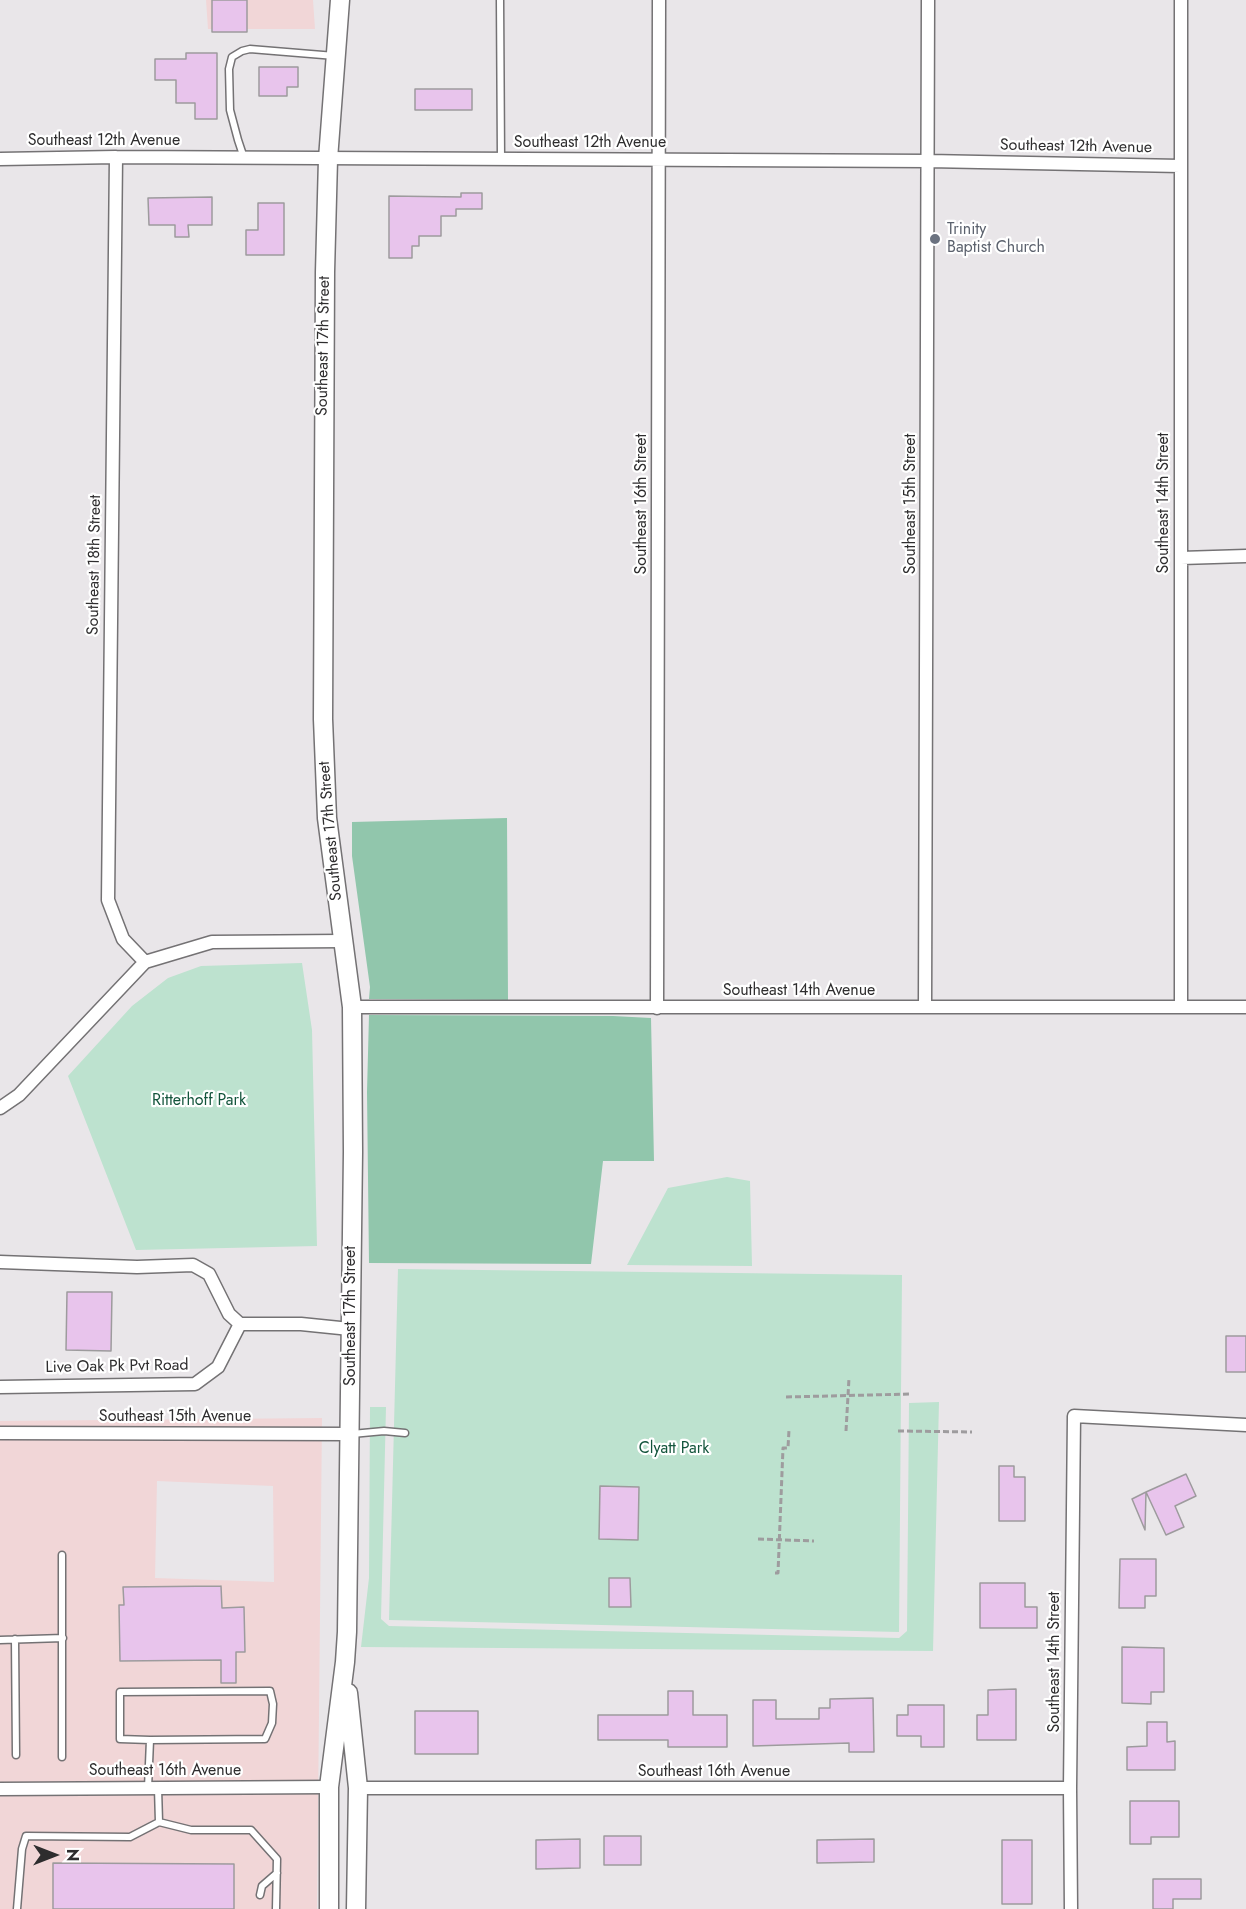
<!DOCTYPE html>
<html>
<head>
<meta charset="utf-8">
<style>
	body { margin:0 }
	#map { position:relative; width:1246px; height:1909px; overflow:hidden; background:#e9e6e9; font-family:Jost,sans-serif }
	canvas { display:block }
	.north { position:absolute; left:24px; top:1825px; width:60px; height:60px; -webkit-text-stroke:4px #fff; paint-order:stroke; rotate:90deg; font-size:16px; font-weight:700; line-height:24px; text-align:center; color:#2e2d2e }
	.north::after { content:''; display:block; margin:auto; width:21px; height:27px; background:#2e2d2e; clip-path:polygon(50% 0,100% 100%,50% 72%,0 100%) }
</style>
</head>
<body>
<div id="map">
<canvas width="1246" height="1909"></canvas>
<div class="north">N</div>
</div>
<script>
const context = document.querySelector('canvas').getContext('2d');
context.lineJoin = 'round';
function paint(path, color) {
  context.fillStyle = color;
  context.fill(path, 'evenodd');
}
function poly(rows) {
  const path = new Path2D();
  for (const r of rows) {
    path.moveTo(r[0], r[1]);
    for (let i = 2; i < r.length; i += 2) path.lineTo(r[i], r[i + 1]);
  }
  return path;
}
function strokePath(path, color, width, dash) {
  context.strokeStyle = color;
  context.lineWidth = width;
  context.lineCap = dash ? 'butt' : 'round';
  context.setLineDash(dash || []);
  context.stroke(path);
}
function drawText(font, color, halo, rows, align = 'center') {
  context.font = font + ' Jost,sans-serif';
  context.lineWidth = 4.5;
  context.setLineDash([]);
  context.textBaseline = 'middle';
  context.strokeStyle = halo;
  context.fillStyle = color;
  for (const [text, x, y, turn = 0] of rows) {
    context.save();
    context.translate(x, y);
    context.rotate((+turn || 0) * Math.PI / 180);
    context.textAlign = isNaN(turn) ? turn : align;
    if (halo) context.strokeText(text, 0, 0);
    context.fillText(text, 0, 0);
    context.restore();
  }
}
const commercial = poly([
	[206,0,313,0,315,29,208,29],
	[322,1418,317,1909,0,1909,0,1421],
	[157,1481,273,1486,274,1582,155,1578]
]);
const green = poly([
	[302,963,312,1030,317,1246,136,1250,68,1076,132,1006,168,978,201,966],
	[727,1177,750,1181,752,1266,627,1265,668,1188],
	[398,1269,902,1275,899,1632,389,1620],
	[939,1402,933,1651,361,1647,369,1578,370,1407,386,1407,381,1619,389,1626,899,1638,907,1631,909,1403]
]);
const forest = poly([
	[507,818,508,1000,369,999,370,987,352,856,352,822],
	[369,1015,613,1016,651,1018,654,1161,603,1161,591,1264,369,1263,367,1092]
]);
const building = poly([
	[212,0,247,0,247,32,212,32,212,0],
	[186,53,217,53,217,119,195,119,195,103,176,103,176,80,155,80,155,59,186,59,186,53],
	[259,67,298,67,298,87,287,87,287,96,259,96,259,67],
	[415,89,472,89,472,110,415,110,415,89],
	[461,193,482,193,482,209,456,209,456,216,441,216,441,236,419,236,419,246,412,246,412,258,389,258,389,196,461,197,461,193],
	[212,197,212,225,188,225,189,237,175,237,175,225,149,225,148,198,212,197],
	[258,203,284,203,284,255,246,255,246,230,258,230,258,203],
	[67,1292,112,1292,111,1351,66,1350,67,1292],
	[1226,1336,1246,1336,1246,1372,1226,1372,1226,1336],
	[999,1466,1014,1466,1014,1477,1025,1477,1025,1521,999,1521,999,1466],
	[1186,1474,1196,1496,1175,1506,1184,1527,1166,1535,1146,1492,1186,1474],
	[600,1486,639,1487,638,1540,599,1539,600,1486],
	[1146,1492,1145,1530,1132,1499,1146,1492],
	[1120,1559,1156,1559,1156,1596,1145,1596,1145,1608,1119,1608,1120,1559],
	[609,1578,630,1578,631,1607,609,1607,609,1578],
	[980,1583,1025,1583,1025,1607,1037,1607,1037,1628,980,1628,980,1583],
	[221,1586,222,1608,244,1607,245,1652,236,1652,236,1683,221,1683,221,1660,120,1661,119,1605,124,1605,123,1587,221,1586],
	[1122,1647,1164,1648,1164,1692,1151,1692,1151,1704,1122,1703,1122,1647],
	[1016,1689,1016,1740,977,1740,977,1715,988,1715,988,1690,1016,1689],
	[668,1691,693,1691,693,1715,727,1715,727,1747,668,1747,668,1740,598,1740,598,1715,668,1715,668,1691],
	[873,1698,874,1752,849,1752,849,1743,753,1746,753,1700,776,1700,776,1719,819,1719,819,1708,830,1708,830,1699,873,1698],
	[908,1705,944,1705,944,1747,921,1747,921,1736,897,1736,897,1715,908,1715,908,1705],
	[415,1711,478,1711,478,1754,415,1754,415,1711],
	[1147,1722,1167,1722,1167,1742,1175,1741,1175,1770,1127,1770,1127,1747,1147,1746,1147,1722],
	[1130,1801,1179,1801,1179,1837,1151,1837,1151,1844,1130,1844,1130,1801],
	[604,1836,641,1836,641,1865,604,1865,604,1836],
	[580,1839,580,1868,536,1869,536,1840,580,1839],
	[874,1839,874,1862,817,1863,817,1840,874,1839],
	[1002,1840,1032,1840,1032,1904,1002,1904,1002,1840],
	[53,1863,234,1864,234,1909,53,1909,53,1863],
	[1153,1879,1201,1879,1201,1899,1173,1899,1173,1909,1153,1909,1153,1879]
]);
const path = poly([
	[786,1397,911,1394],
	[846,1431,849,1378],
	[898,1431,972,1432],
	[758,1539,814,1541],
	[775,1573,778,1573,783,1448,788,1448,789,1430]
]);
const service = poly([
	[500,0,501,158],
	[244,158,238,140,230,110,229,69,232,57,242,51,250,49,335,56],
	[352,1434,384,1431,405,1433],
	[15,1639,16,1755],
	[0,1640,63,1638],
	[62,1757,62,1555],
	[148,1788,150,1740,120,1739,120,1692,270,1691,273,1704,272,1723,265,1739,150,1740],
	[159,1822,191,1830,251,1830,277,1859,276,1909],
	[260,1895,262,1886,277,1873],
	[17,1909,22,1849,26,1836,130,1837,159,1822,158,1788]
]);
const minor = poly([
	[116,157,108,900,123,939,145,962],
	[0,159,116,157,929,161,1180,166],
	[1181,558,1246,556],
	[1181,1006,1181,0],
	[352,1007,1246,1007],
	[925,1007,928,0],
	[657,1008,659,0],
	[0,1108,19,1095,145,962,212,942,343,941],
	[0,1262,137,1267,193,1265,209,1274,229,1314,240,1324,301,1324,350,1329],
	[0,1387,195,1384,218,1367,240,1324],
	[0,1433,350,1434],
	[358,1788,1070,1788],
	[0,1789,329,1787],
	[1071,1909,1070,1788,1074,1416,1246,1425]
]);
const secondary = poly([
	[348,1693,358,1788,356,1909],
	[329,1909,329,1787,345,1662,347,1632,353,1152,352,1007,327,818,323,719,325,272,328,159,340,0]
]);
const markers = [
	[935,239,6,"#6b7280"]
];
const streetNames = [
	["Southeast 12th Avenue",104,141],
	["Southeast 12th Avenue",590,143],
	["Southeast 12th Avenue",1076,147,1],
	["Southeast 17th Street",324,346,-89],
	["Southeast 14th Street",1164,503,-90],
	["Southeast 16th Street",642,504,-90],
	["Southeast 15th Street",911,504,-90],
	["Southeast 18th Street",95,565,-89],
	["Southeast 17th Street",331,831,-95],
	["Southeast 14th Avenue",799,991],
	["Southeast 17th Street",351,1316,-90],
	["Live Oak Pk Pvt Road",117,1367,-1],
	["Southeast 15th Avenue",175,1417],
	["Southeast 14th Street",1055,1662,-90],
	["Southeast 16th Avenue",165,1771],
	["Southeast 16th Avenue",714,1772]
];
const worshipNames = [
	["Trinity",947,230],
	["Baptist Church",947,248]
];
const parkNames = [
	["Ritterhoff Park",199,1101],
	["Clyatt Park",674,1449]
];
paint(commercial, '#f1d6d7');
paint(green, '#bde2cf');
paint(forest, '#91c6ac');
paint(building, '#e8c4ec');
strokePath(building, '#9d9b9d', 1.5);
strokePath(service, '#747274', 9);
strokePath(minor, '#747274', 15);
strokePath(secondary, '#747274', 21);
strokePath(path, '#9e9c9e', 3, [6, 3]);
strokePath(service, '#fff', 6);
strokePath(minor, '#fff', 12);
strokePath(secondary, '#fff', 18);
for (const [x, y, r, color] of markers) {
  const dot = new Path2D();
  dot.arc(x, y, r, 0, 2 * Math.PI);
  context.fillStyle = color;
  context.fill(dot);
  strokePath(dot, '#fff', 2);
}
drawText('16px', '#2e2d2e', '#fff', streetNames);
drawText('16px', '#5b616d', '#fff', worshipNames, 'left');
drawText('16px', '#12543b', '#fff', parkNames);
</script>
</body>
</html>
